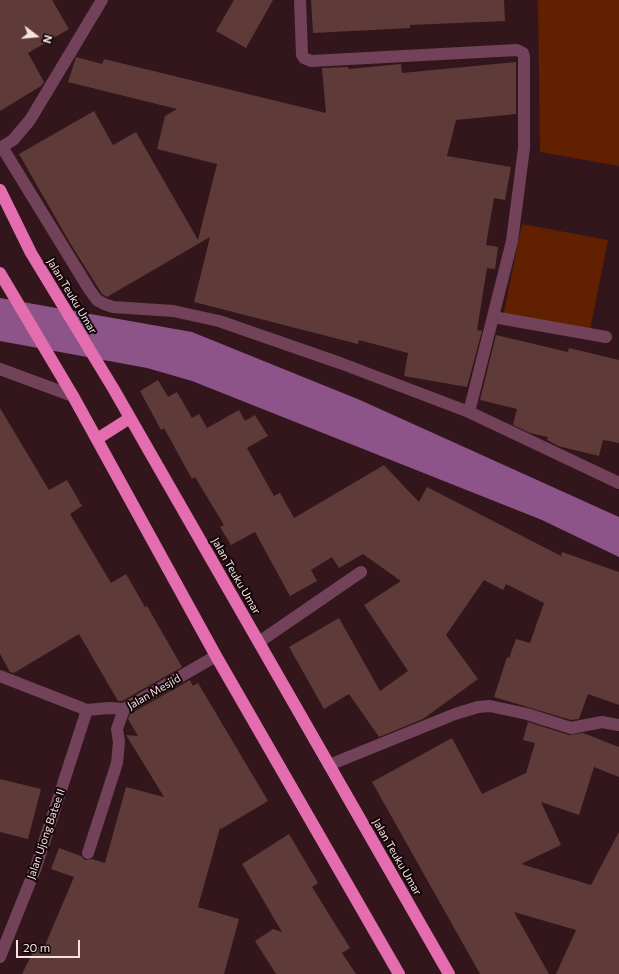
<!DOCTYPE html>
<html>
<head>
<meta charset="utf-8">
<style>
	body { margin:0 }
	#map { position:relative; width:619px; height:974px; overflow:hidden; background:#33151c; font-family:Commissioner,sans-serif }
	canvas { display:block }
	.north { position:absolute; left:16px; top:16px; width:40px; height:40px; -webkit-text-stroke:3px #120608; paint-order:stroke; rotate:106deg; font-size:11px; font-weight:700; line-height:16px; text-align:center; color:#f7e1e5 }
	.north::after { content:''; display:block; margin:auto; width:14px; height:18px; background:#f7e1e5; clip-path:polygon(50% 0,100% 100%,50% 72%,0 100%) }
	.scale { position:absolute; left:16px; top:940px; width:64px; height:18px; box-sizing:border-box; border:2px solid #f7e1e5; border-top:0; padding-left:5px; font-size:12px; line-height:14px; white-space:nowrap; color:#f7e1e5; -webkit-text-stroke:3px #120608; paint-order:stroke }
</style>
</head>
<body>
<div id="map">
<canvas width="619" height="974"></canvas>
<div class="north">N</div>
<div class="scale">20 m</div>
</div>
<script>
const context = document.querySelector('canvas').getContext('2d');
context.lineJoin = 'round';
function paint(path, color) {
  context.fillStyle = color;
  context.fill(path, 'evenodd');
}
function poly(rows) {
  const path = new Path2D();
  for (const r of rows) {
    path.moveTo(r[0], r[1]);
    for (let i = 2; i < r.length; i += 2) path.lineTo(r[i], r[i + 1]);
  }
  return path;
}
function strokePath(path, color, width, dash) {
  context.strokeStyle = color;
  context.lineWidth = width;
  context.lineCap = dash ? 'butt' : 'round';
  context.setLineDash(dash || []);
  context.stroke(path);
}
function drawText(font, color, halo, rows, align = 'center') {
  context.font = font + ' Commissioner,sans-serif';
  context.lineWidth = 4;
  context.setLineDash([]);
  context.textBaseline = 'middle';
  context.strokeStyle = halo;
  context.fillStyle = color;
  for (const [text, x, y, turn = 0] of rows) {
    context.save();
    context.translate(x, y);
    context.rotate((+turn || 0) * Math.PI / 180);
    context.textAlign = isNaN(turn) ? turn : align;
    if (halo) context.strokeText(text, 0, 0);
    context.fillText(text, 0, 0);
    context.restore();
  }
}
const green = poly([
	[538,0,619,0,619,166,540,152],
	[522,224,608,240,590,330,503,316]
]);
const water = poly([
	[0,298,192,332,360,400,619,517,619,557,542,520,192,381,147,368,0,341]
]);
const building = poly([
	[0,0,52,0,69,29,28,53,44,82,41,86,0,111],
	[234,0,273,0,246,48,216,31],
	[311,0,504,0,505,21,410,25,410,28,313,33],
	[76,57,102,64,104,59,326,113,322,68,348,67,349,69,401,64,402,73,516,62,516,114,456,120,447,156,511,167,505,200,494,198,486,245,498,247,495,269,487,268,477,330,482,331,467,387,404,376,408,353,359,340,358,344,194,302,210,237,107,297,102,294,70,243,19,154,94,111,113,145,136,132,198,240,217,164,157,149,165,116,177,109,68,82],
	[496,335,568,352,569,348,619,360,619,443,603,440,599,456,558,446,547,440,548,437,530,433,513,425,517,409,480,400],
	[158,380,168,397,177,392,192,418,199,414,207,428,239,410,245,421,255,415,268,436,247,448,274,496,280,493,294,518,384,465,419,502,427,487,561,556,562,552,619,572,619,705,588,694,579,719,571,720,494,697,507,657,509,658,516,639,530,643,544,603,506,584,503,590,484,580,446,635,478,679,423,719,379,737,349,694,324,709,289,647,339,618,380,691,408,671,364,605,401,581,363,554,339,568,332,557,311,570,317,581,290,596,255,532,231,545,220,527,224,525,195,477,192,479,164,428,161,430,140,391],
	[0,408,49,490,67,480,82,506,70,514,111,583,126,574,145,607,147,606,182,667,122,701,118,701,79,634,14,673,10,672,0,654],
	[190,680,193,686,198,683,268,801,221,829,220,828,198,907,239,919,224,974,22,974,36,946,43,950,74,877,51,869,59,848,81,856,85,860,92,859,105,863,126,787,164,797,126,735,138,736,128,719,130,714],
	[528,722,569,735,583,733,619,747,619,777,594,767,579,815,541,802,561,845,521,864,591,885,619,832,619,974,556,974,576,930,514,912,549,974,480,974,372,782,452,738,482,794,526,773,535,743,523,740],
	[0,779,41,789,28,839,0,832],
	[289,834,318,883,312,887,350,948,342,953,356,974,276,974,255,941,273,929,282,932,242,864]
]);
const minor = poly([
	[300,0,302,55,304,58,311,61,517,50,523,53,524,57,524,148,512,241,469,412],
	[2,147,89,289,97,300,104,304,113,307,173,311,219,321,340,363,469,412,619,483],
	[0,148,13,140,30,120,102,0],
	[493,317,606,337],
	[0,369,73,396],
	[259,642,361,572],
	[0,676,87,710,109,708,124,709,216,656],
	[329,765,455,714,478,707,490,706,527,714,571,728,602,722,619,725],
	[88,853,117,763,119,742,117,729,124,709],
	[0,957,36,867,87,710]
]);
const highway = poly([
	[0,190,31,253,113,388,449,974],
	[0,273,73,396,216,656,399,974],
	[97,439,130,418]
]);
const streetNames = [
	["Jalan Teuku Umar",72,296,59],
	["Jalan Teuku Umar",236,576,60],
	["Jalan Mesjid",154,692,-30],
	["Jalan Ujong Batee II",46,834,-71],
	["Jalan Teuku Umar",397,857,60]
];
paint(green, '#612100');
paint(water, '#8c5488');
paint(building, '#5e3b39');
strokePath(minor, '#72425b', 12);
strokePath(highway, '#e36dae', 12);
drawText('11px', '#f7e1e5', '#120608', streetNames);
</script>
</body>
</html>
